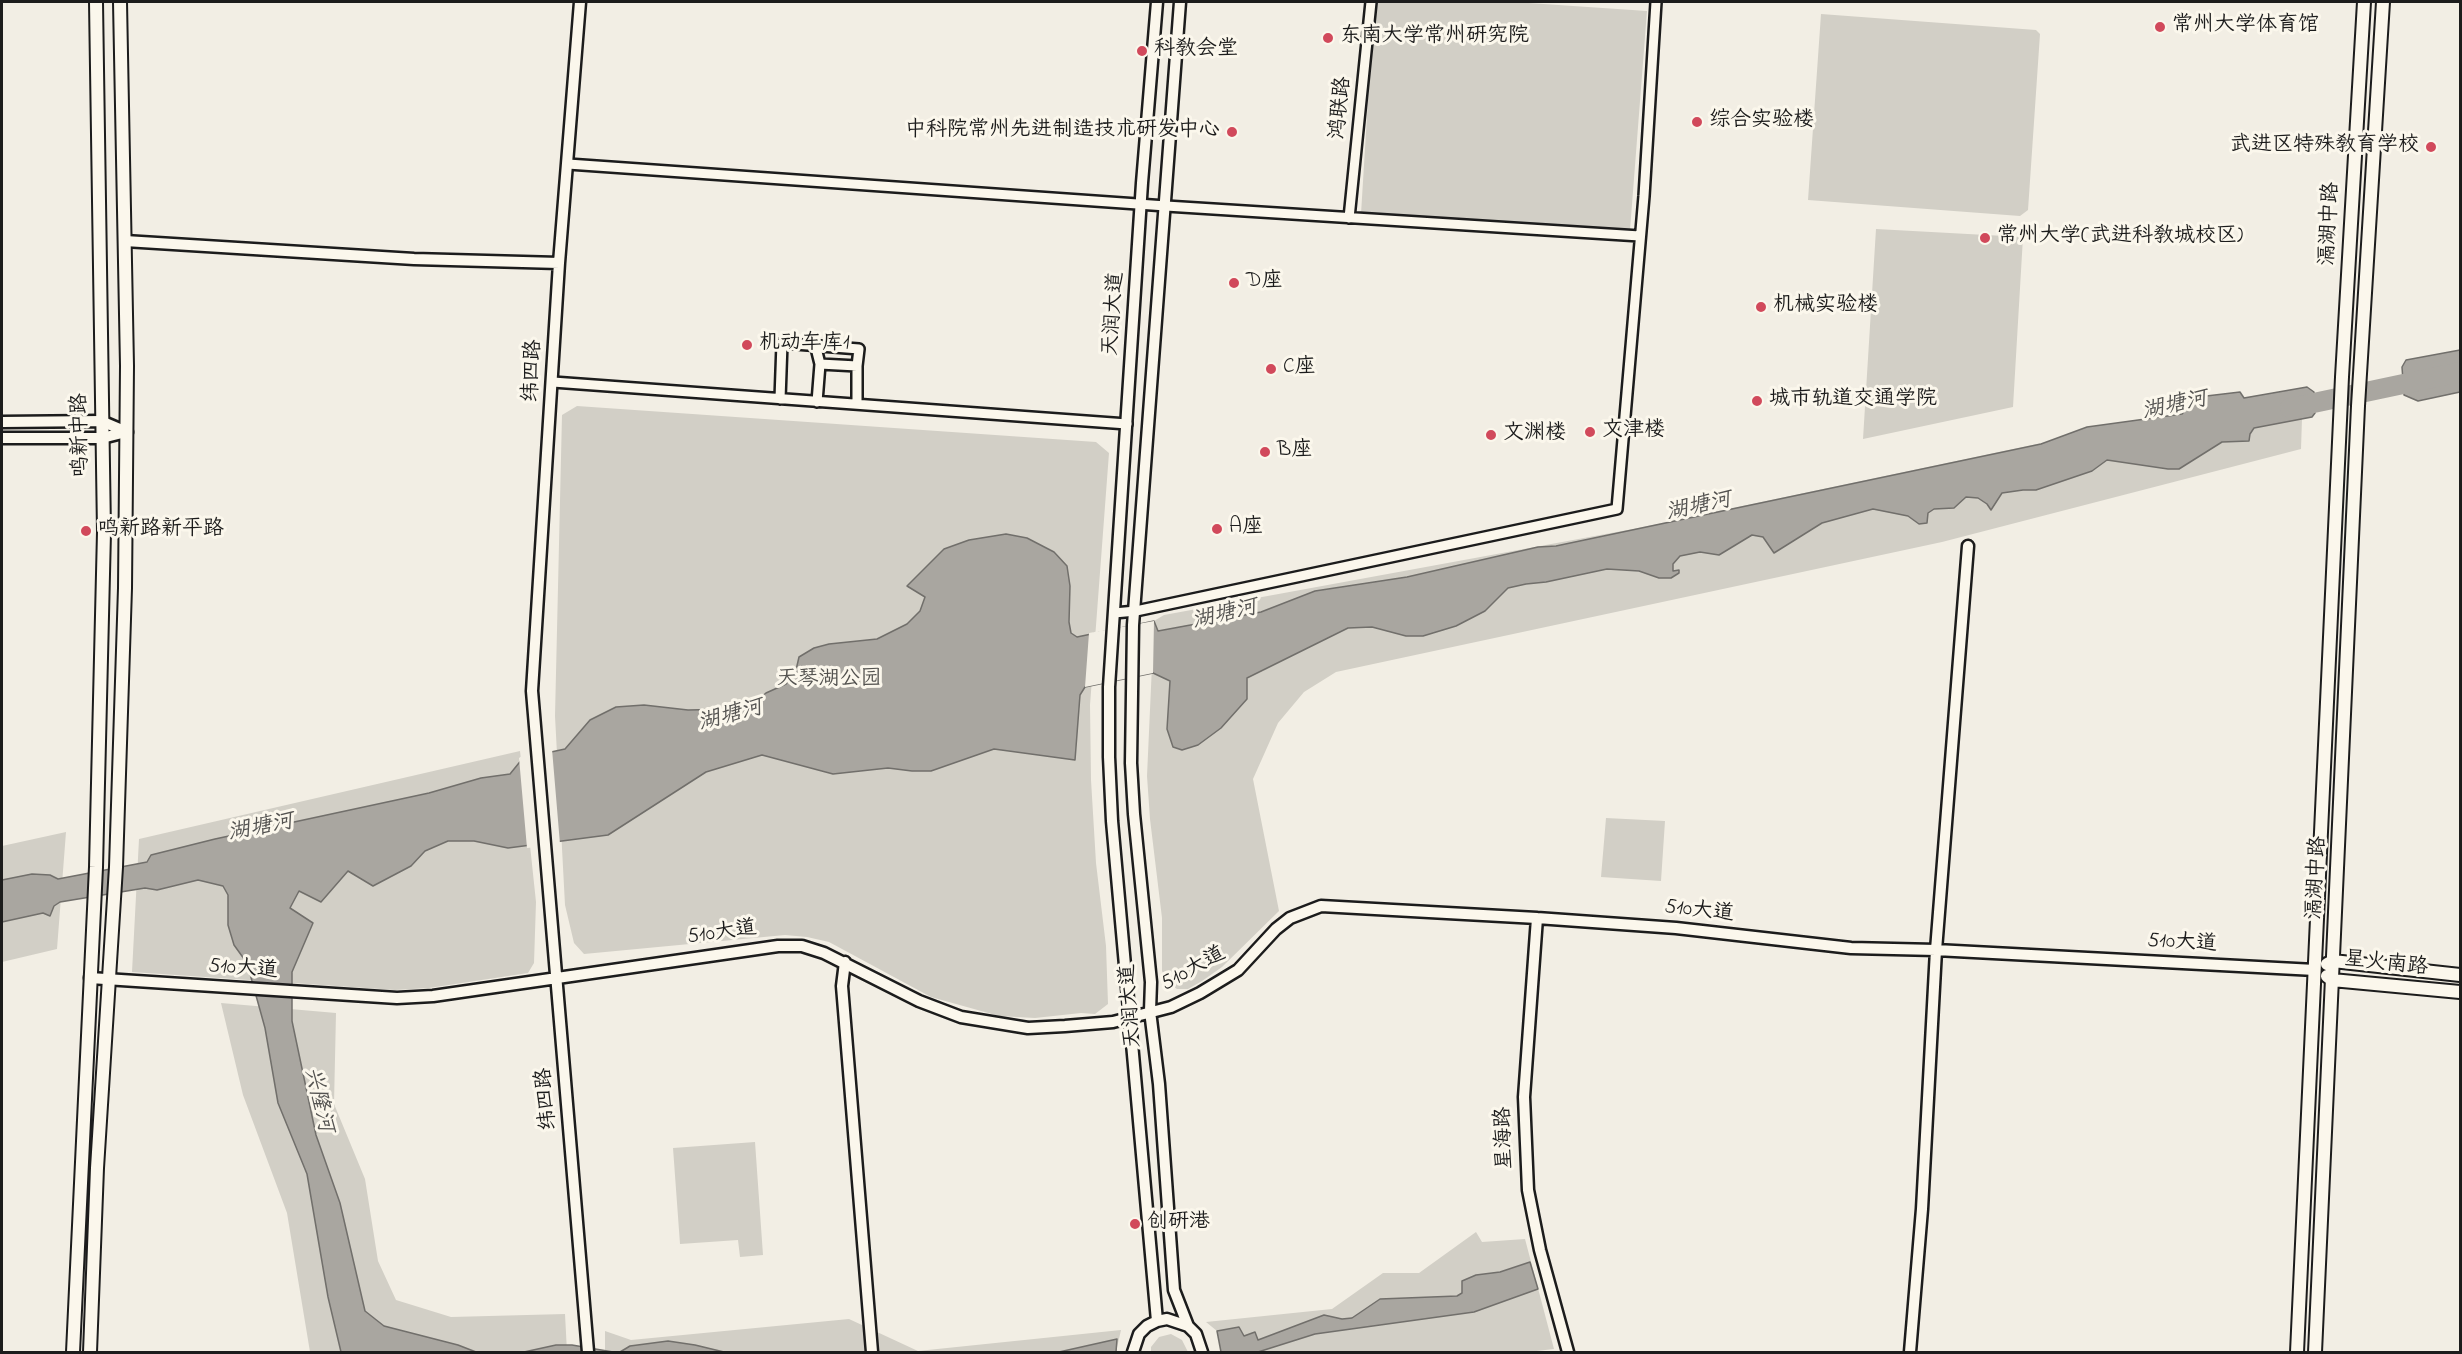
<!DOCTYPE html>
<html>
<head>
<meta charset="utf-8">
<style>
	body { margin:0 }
	#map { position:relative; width:2462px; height:1354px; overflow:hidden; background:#f2eee4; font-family:"Indie Flower",sans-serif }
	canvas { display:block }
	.frame { position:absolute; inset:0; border:3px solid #1c1c1c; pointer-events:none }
</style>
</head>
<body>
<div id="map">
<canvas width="2462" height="1354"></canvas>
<div class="frame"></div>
</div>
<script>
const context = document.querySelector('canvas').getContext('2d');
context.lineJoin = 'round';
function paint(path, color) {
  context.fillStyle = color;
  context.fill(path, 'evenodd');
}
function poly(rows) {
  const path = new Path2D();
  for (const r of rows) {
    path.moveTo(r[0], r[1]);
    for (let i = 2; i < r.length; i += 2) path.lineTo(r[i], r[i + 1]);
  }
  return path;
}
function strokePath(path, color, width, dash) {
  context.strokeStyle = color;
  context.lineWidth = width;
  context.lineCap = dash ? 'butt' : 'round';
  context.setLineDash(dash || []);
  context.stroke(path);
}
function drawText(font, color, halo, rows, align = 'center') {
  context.font = font + ' "Indie Flower","LXGW WenKai TC",sans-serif';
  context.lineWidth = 6;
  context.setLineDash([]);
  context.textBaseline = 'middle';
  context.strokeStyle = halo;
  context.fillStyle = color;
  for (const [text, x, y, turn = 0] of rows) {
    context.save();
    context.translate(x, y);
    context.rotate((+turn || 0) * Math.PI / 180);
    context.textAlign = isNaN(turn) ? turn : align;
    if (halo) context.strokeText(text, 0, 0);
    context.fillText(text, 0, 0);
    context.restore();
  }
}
const green = poly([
	[1374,2,1514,2,1647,11,1630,230,1361,214],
	[1821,14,2036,30,2040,34,2028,210,2020,216,1808,200],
	[1876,229,2023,237,2013,407,1863,439],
	[2303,388,2301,449,1942,542,1336,672,1304,692,1278,723,1253,779,1279,911,1222,967,1202,981,1188,989,1177,989,1167,982,1162,971,1162,918,1150,819,1147,776,1154,621,1164,615,1633,529],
	[577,406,1096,442,1109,453,1090,705,1091,780,1096,863,1106,946,1108,1004,1095,1014,1081,1013,1035,1018,999,1016,931,997,829,942,807,937,785,935,584,954,574,943,565,905,555,716,562,415],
	[520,751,536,902,534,963,528,973,429,988,395,990,132,972,139,839],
	[1606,818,1665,821,1661,881,1601,877],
	[66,832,57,949,2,962,2,846],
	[221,1003,336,1013,334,1104,365,1179,378,1261,396,1300,451,1317,565,1314,567,1352,310,1352,287,1213,243,1095],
	[755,1142,763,1255,740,1257,738,1240,680,1244,673,1148],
	[1476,1232,1482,1242,1525,1239,1554,1349,1528,1352,1221,1352,1217,1331,1206,1322,1332,1309,1383,1273,1419,1273],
	[849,1319,918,1351,1121,1330,1116,1352,605,1352,605,1331,631,1340],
	[1171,1334,1182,1340,1188,1352,1151,1352,1151,1347,1159,1337]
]);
const water = poly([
	[2460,350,2460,392,2418,401,2404,395,2402,367,2406,360,2460,350],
	[2307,387,2314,392,2315,413,2312,417,2254,428,2250,434,2249,441,2222,442,2179,469,2168,469,2107,460,2092,471,2036,490,2023,490,2002,493,1991,510,1987,504,1978,498,1966,497,1954,508,1934,509,1928,513,1927,523,1919,524,1908,516,1873,509,1822,523,1774,553,1763,537,1752,535,1719,555,1700,552,1680,556,1673,564,1673,571,1679,570,1679,573,1671,578,1659,578,1639,571,1607,569,1546,582,1526,584,1508,588,1485,611,1456,626,1423,636,1406,636,1372,627,1348,628,1247,678,1247,699,1221,728,1198,745,1182,750,1173,747,1167,729,1170,681,1153,673,1085,687,1080,695,1075,760,994,749,931,771,912,771,888,768,833,774,762,755,706,772,608,835,508,848,474,841,448,841,425,851,411,866,373,886,348,871,321,902,299,891,290,908,313,923,292,972,292,1021,316,1135,340,1203,365,1311,384,1326,458,1345,476,1352,341,1352,328,1297,307,1174,278,1103,265,1028,247,963,234,945,228,925,228,895,223,886,198,880,157,890,145,888,60,902,54,906,50,916,43,913,2,922,2,880,32,874,50,875,58,879,147,862,151,855,215,839,429,793,481,778,510,774,523,758,565,749,590,720,616,707,644,705,688,710,736,709,754,703,766,693,786,684,796,670,799,657,814,648,829,644,877,639,907,624,920,611,925,597,907,586,944,549,969,540,1006,534,1027,538,1054,552,1067,566,1070,586,1069,622,1071,633,1077,637,1154,621,1158,631,1261,612,1315,591,1407,577,1538,547,1556,546,2041,444,2087,427,2182,414,2198,397,2240,392,2244,398,2307,387],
	[1530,1262,1538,1289,1474,1312,1315,1334,1258,1352,1221,1352,1217,1331,1239,1327,1244,1336,1255,1332,1258,1340,1324,1315,1342,1319,1352,1318,1380,1299,1457,1296,1462,1293,1462,1281,1476,1275,1500,1272,1530,1262],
	[1117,1339,1116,1352,1059,1352,1117,1339],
	[668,1341,695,1345,724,1352,620,1352,630,1346,668,1341],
	[556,1345,572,1345,613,1352,524,1352,556,1345]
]);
const pier = poly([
	[1154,621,1153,673,1085,687,1089,633],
	[552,749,560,844,527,848,519,758,522,756]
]);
const river = poly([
	[2290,408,2460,372]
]);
const minor = poly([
	[568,164,1166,206,1640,236],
	[1349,218,1371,2],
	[815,344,820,364,817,402],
	[820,364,857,366,857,404],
	[553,382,1127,424],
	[780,399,782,343,859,349,857,366],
	[1114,613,1136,611,1617,509,1644,196,1656,2]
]);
const tertiary = poly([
	[580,2,559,263,532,691,588,1352],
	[1180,2,1133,625,1131,763,1134,814,1151,982,1150,1011,1159,1084,1174,1290,1188,1326],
	[125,241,414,259,559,263],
	[2,422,101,421,127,432],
	[2,438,102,438,126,432],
	[1537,918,1524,1097,1528,1190,1540,1250,1568,1352],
	[845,962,842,986,872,1352],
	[90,978,397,998,433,996,778,946,802,946,824,953,919,1001,961,1017,1028,1028,1065,1026,1113,1022,1171,1007,1200,993,1238,970,1276,929,1290,918,1321,906,1537,918,1676,928,1851,948,1936,950,2315,970],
	[1157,1321,1112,821,1109,757,1109,687,1142,183,1157,2],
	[1133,1352,1139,1334,1147,1326,1157,1321,1167,1319,1188,1326,1196,1334,1202,1352],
	[1910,1352,1922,1209,1936,950,1968,546]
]);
const secondary = poly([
	[2327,964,2333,961,2460,975],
	[2327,976,2332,980,2460,992],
	[73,1352,96,867,104,532,96,2],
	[90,1352,97,1168,116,867,125,588,127,366,120,2],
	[2297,1352,2342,377,2364,2],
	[2315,1352,2358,406,2383,2]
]);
const markers = [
	[2160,27,6,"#d1495b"],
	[1328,38,6,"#d1495b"],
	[1142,51,6,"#d1495b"],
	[1697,122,6,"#d1495b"],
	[1232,132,6,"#d1495b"],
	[2431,147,6,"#d1495b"],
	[1985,238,6,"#d1495b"],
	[1234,283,6,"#d1495b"],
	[1761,307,6,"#d1495b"],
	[747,345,6,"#d1495b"],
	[1271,369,6,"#d1495b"],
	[1757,401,6,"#d1495b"],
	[1590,432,6,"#d1495b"],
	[1491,435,6,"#d1495b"],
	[1265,452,6,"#d1495b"],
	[1217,529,6,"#d1495b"],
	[86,531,6,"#d1495b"],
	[1135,1224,6,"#d1495b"]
];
const poiNames = [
	["常州大学体育馆",2172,27],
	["东南大学常州研究院",1340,38],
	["科教会堂",1154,51],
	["综合实验楼",1709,122],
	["中科院常州先进制造技术研发中心",1220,132,"right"],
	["武进区特殊教育学校",2419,147,"right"],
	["常州大学(武进科教城校区)",1997,238],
	["D座",1246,283],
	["机械实验楼",1773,307],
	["机动车库1",759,345],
	["C座",1283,369],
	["城市轨道交通学院",1769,401],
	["文津楼",1602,432],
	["文渊楼",1503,435],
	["B座",1277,452],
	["A座",1229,529],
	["鸣新路新平路",98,531],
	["创研港",1147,1224]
];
const streetNames = [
	["鸿联路",1342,108,-84],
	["滆湖中路",2331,224,-87],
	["天润大道",1115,314,-86],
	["纬四路",534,371,-87],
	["鸣新中路",82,435,-91],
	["滆湖中路",2318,878,-87],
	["510大道",1699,912,6],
	["510大道",722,934,-8],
	["510大道",2182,944,3],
	["星火南路",2386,965,6],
	["510大道",243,970,4],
	["510大道",1194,970,-29],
	["天润大道",1132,1006,-94],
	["纬四路",548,1099,-95],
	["星海路",1506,1138,-92]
];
const parkNames = [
	["天琴湖公园",829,681]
];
const waterNames = [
	["湖塘河",2175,407,-12],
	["湖塘河",1699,508,-12],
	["湖塘河",1225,616,-13],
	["湖塘河",731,717,-15],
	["湖塘河",261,829,-11],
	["兴隆河",317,1100,77]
];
paint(green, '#d2cfc6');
paint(water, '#a9a6a0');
strokePath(water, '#716f6b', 1.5);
paint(pier, '#f2eee4');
strokePath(river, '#a9a6a0', 20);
strokePath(minor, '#1c1c1c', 14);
strokePath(tertiary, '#1c1c1c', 15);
strokePath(secondary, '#1c1c1c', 16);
strokePath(minor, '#fbf7ec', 9);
strokePath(tertiary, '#fbf7ec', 10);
strokePath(secondary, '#fbf7ec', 12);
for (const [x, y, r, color] of markers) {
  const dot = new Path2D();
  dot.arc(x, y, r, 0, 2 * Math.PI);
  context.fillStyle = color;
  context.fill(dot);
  strokePath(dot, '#fbf7ec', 2);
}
drawText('21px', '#1c1c1c', '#fbf7ec', poiNames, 'left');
drawText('21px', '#1c1c1c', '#fbf7ec', streetNames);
drawText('21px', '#53524f', '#fbf7ec', parkNames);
drawText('italic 22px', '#545351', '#fbf7ec', waterNames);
</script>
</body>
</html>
